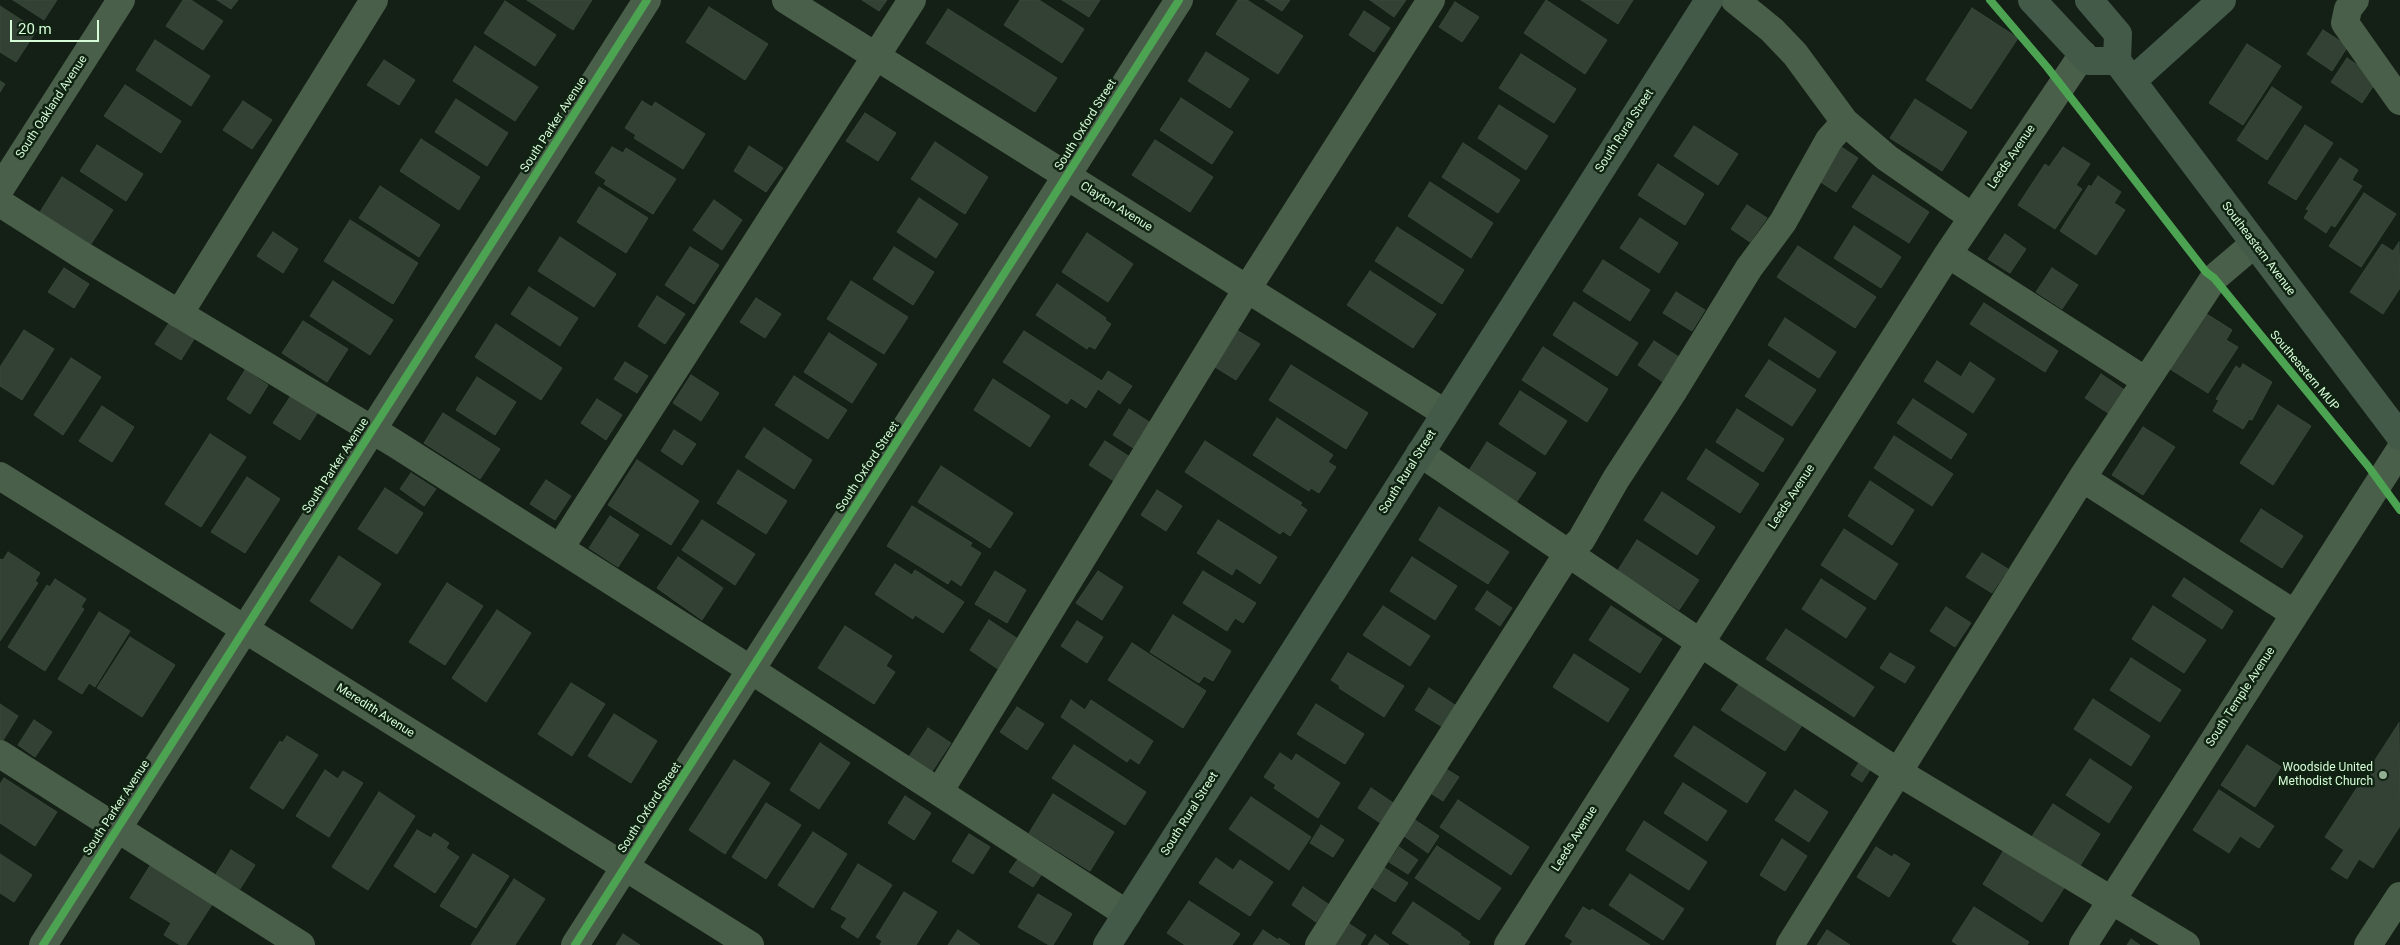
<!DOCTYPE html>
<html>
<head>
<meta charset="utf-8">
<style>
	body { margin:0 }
	#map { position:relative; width:2400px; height:945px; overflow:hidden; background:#141f16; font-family:Roboto,sans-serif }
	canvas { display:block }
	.scale { position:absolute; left:10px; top:20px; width:89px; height:22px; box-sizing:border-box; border:2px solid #d5fcd7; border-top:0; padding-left:6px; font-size:15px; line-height:18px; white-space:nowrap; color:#d5fcd7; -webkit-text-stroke:4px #102312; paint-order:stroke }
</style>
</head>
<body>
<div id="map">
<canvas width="2400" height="945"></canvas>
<div class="scale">20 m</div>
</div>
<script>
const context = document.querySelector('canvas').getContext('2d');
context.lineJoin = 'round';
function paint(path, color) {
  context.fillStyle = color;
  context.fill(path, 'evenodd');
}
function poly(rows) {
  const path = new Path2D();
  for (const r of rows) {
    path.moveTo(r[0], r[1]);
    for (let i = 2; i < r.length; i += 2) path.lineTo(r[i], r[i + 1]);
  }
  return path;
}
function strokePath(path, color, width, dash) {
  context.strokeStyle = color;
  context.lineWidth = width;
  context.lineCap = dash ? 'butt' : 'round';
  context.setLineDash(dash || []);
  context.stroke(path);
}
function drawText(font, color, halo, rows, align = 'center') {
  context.font = font + ' Roboto,sans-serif';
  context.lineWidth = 5;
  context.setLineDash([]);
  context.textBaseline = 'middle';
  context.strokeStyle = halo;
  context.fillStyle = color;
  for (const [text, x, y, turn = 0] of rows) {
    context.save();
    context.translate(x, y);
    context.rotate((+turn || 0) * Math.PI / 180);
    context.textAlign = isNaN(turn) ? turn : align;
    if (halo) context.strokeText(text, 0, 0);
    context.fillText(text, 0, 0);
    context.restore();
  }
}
const building = poly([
	[13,0,57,0,44,20,13,0],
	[183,0,191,0,223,21,203,50,166,26,183,0],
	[217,0,238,0,231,9,217,0],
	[527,0,592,0,573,30,527,0],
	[862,0,887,0,879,11,862,0],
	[1020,0,1039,0,1084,29,1062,63,1004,25,1020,0],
	[1062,0,1100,0,1089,17,1062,0],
	[1238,0,1247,0,1303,36,1278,74,1216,34,1238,0],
	[1265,0,1290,0,1282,11,1265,0],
	[1370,0,1406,0,1394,17,1370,0],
	[1546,0,1607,40,1585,74,1524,33,1546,0],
	[1581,0,1633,0,1618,24,1581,0],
	[505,1,556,35,535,66,484,33,505,1],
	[1455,2,1479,17,1462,42,1439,27,1455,2],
	[0,6,37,30,16,62,0,52,0,6],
	[709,7,768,44,745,80,686,42,709,7],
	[1972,8,2018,38,1971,109,1926,80,1972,8],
	[948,9,1057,78,1035,112,926,43,948,9],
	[1364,11,1390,28,1374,52,1349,35,1364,11],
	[2323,30,2348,46,2332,71,2307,54,2323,30],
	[155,40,210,76,191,106,136,70,155,40],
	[2247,44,2281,66,2243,125,2209,103,2247,44],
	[475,46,538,87,515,121,453,81,475,46],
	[1206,52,1249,79,1230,108,1188,81,1206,52],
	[1521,54,1576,89,1554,123,1499,88,1521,54],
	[2347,58,2378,79,2362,103,2331,82,2347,58],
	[384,60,415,80,399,105,367,85,384,60],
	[0,81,5,84,0,92,0,81],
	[125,85,181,121,161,153,104,116,125,85],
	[2272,87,2302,107,2267,160,2237,140,2272,87],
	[1181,98,1233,132,1212,164,1160,130,1181,98],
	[456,99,508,133,487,166,435,132,456,99],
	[1915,99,1967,132,1942,171,1890,138,1915,99],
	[243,101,272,120,252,149,223,130,243,101],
	[642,101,652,107,655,102,705,134,683,169,634,138,636,135,625,128,642,101],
	[1499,105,1548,136,1526,170,1478,138,1499,105],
	[865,113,896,133,878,161,846,141,865,113],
	[2305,125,2333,143,2296,200,2268,183,2305,125],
	[1694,126,1738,154,1718,185,1674,156,1694,126],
	[421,139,480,177,459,210,400,171,421,139],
	[1155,140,1213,177,1190,212,1132,175,1155,140],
	[935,142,988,177,965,214,911,179,935,142],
	[1463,143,1520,180,1498,213,1442,177,1463,143],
	[97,145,143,174,126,201,80,171,97,145],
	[1838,145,1858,158,1836,192,1816,179,1838,145],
	[749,146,783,168,766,192,734,171,749,146],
	[612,147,623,153,626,148,676,179,653,214,604,184,606,180,595,173,612,147],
	[2063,147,2090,164,2076,185,2082,189,2055,229,2018,205,2045,164,2049,167,2063,147],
	[2340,158,2358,170,2352,180,2362,186,2335,227,2331,225,2326,233,2304,218,2309,210,2306,209,2340,158],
	[1658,164,1704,194,1685,225,1638,195,1658,164],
	[1873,175,1929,212,1909,243,1852,207,1873,175],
	[2098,176,2121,192,2114,203,2125,210,2096,255,2060,231,2089,185,2091,187,2098,176],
	[62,177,113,210,91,244,40,212,62,177],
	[1430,182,1493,223,1471,258,1408,216,1430,182],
	[380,186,440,225,419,257,359,218,380,186],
	[599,187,648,218,626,253,577,222,599,187],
	[2364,193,2396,214,2361,267,2329,246,2364,193],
	[919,198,958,224,936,258,897,232,919,198],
	[714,200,742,220,722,250,693,230,714,200],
	[1747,205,1767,218,1750,242,1731,229,1747,205],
	[1640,218,1678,243,1659,273,1620,248,1640,218],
	[350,220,418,263,393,304,324,261,350,220],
	[1854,226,1901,257,1881,288,1834,258,1854,226],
	[1397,227,1464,270,1442,304,1375,261,1397,227],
	[273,232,298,249,283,273,257,256,273,232],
	[1087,233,1133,264,1108,302,1062,272,1087,233],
	[2005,234,2026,249,2010,273,1988,259,2005,234],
	[560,237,616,274,594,307,538,271,560,237],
	[2399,242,2400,288,2383,314,2350,292,2382,244,2393,251,2399,242],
	[1798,246,1876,297,1855,328,1777,277,1798,246],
	[690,247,719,265,694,304,665,285,690,247],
	[894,247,934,272,913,305,873,279,894,247],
	[1603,260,1650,290,1630,321,1583,291,1603,260],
	[64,268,89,284,74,308,48,292,64,268],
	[2052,268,2078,285,2062,309,2036,292,2052,268],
	[1370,271,1436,314,1413,348,1347,305,1370,271],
	[333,281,393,320,370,355,310,316,333,281],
	[851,281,908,317,884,354,827,319,851,281],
	[1057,284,1106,318,1105,320,1111,324,1095,349,1089,346,1087,349,1036,315,1057,284],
	[529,287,578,318,560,346,511,314,529,287],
	[1676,292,1705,310,1692,331,1663,313,1676,292],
	[657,296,685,314,665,344,638,326,657,296],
	[756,298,781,314,765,338,740,322,756,298],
	[1574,302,1638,343,1617,376,1553,335,1574,302],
	[1984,303,2058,351,2045,372,1970,324,1984,303],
	[2205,313,2232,330,2226,340,2238,347,2208,393,2170,369,2205,313],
	[1785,318,1836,352,1819,378,1768,345,1785,318],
	[171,320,196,336,181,360,155,344,171,320],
	[303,321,348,349,327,382,282,353,303,321],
	[496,324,562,368,541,400,475,357,496,324],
	[24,330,54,349,22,400,0,386,0,367,24,330],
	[1024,331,1102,381,1108,371,1132,386,1120,404,1098,389,1086,408,1071,398,1067,404,1003,362,1024,331],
	[1238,331,1260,344,1236,380,1215,367,1238,331],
	[829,333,877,364,852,403,804,372,829,333],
	[1654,341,1679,357,1663,382,1638,365,1654,341],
	[1543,347,1608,389,1587,422,1522,380,1543,347],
	[71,358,101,377,63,435,34,415,71,358],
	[1769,360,1816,390,1792,426,1745,396,1769,360],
	[1937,361,1961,377,1970,362,1995,379,1973,413,1924,381,1937,361],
	[625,362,648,376,637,393,614,379,625,362],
	[2243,364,2272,382,2252,420,2249,419,2243,429,2213,411,2219,400,2216,399,2236,366,2240,369,2243,364],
	[1291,365,1368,413,1346,449,1269,400,1291,365],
	[245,370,268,385,250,414,227,399,245,370],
	[2101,374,2126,391,2111,415,2085,398,2101,374],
	[691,375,719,393,701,421,673,403,691,375],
	[794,376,847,410,828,439,775,405,794,376],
	[477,377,516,402,495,435,456,410,477,377],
	[993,379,1050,416,1030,447,974,410,993,379],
	[1520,391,1567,421,1545,455,1499,424,1520,391],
	[292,394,318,412,300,440,273,423,292,394],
	[597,399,622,415,606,440,581,423,597,399],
	[1913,399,1967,434,1951,459,1897,423,1913,399],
	[2278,405,2311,426,2273,485,2240,463,2278,405],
	[102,406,134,427,112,462,79,441,102,406],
	[1129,409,1154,425,1138,451,1113,435,1129,409],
	[1737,409,1784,439,1763,472,1716,442,1737,409],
	[443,413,500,449,480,479,424,443,443,413],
	[1277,418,1333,455,1328,462,1336,467,1319,493,1311,488,1309,491,1253,455,1277,418],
	[2143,427,2175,447,2143,495,2112,475,2143,427],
	[764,428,812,460,794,489,745,457,764,428],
	[674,430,696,444,682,465,661,451,674,430],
	[210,434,246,457,201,527,165,504,210,434],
	[1894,436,1953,474,1932,506,1874,468,1894,436],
	[1105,441,1130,457,1114,481,1089,465,1105,441],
	[1205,441,1302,503,1300,505,1307,510,1290,536,1283,531,1280,534,1185,472,1205,441],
	[1487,442,1536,473,1516,503,1468,472,1487,442],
	[1706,449,1759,484,1740,513,1687,479,1706,449],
	[637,460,699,501,671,545,608,505,637,460],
	[941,466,1013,513,990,548,918,502,941,466],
	[738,470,787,501,766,534,717,503,738,470],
	[411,473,436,489,424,506,400,489,411,473],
	[247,477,280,499,245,553,211,532,247,477],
	[546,480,571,496,555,520,530,504,546,480],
	[1870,481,1914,510,1892,545,1848,516,1870,481],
	[385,488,423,513,397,554,358,529,385,488],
	[1157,490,1182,506,1166,531,1141,515,1157,490],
	[1662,492,1715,527,1697,555,1644,520,1662,492],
	[912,506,972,543,970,546,981,553,961,586,951,579,948,584,887,546,912,506],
	[1439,507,1509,552,1488,584,1419,540,1439,507],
	[2261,509,2303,536,2282,568,2240,541,2261,509],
	[610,516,639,535,618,567,589,548,610,516],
	[702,520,755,554,735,585,682,550,702,520],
	[1218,520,1277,557,1260,584,1236,568,1232,575,1197,553,1218,520],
	[1844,529,1898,564,1875,600,1821,565,1844,529],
	[1637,540,1699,580,1679,610,1618,570,1637,540],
	[8,552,40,573,35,581,38,583,0,641,0,559,3,560,8,552],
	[1982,553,2008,569,1992,593,1966,577,1982,553],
	[339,556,381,584,352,629,310,601,339,556],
	[678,557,723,588,702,620,657,588,678,557],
	[1412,557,1457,586,1435,620,1390,591,1412,557],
	[895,564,912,575,915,570,964,602,943,633,915,615,913,619,875,594,895,564],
	[995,571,1026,590,1007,623,975,604,995,571],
	[1098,571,1123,587,1102,620,1076,603,1098,571],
	[1203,571,1256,603,1243,623,1235,618,1227,631,1183,603,1203,571],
	[2184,578,2233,611,2222,629,2172,596,2184,578],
	[55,579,86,599,81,607,84,609,45,671,8,647,47,585,50,587,55,579],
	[1821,579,1866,608,1846,638,1802,609,1821,579],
	[447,583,483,606,445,665,409,642,447,583],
	[1487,591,1512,608,1500,626,1475,609,1487,591],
	[1383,606,1430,636,1410,666,1363,635,1383,606],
	[1611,606,1662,639,1640,673,1589,640,1611,606],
	[2153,606,2206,640,2184,673,2132,639,2153,606],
	[1946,607,1971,623,1955,647,1930,631,1946,607],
	[497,610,531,633,486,702,452,678,497,610],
	[99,612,130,631,95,687,89,683,82,694,58,679,99,612],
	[1173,615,1231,651,1213,681,1204,676,1199,683,1150,652,1173,615],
	[989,620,1018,639,998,669,970,650,989,620],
	[1077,621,1103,637,1087,663,1061,646,1077,621],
	[845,626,892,656,886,666,895,672,874,704,818,668,845,626],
	[1786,629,1874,687,1854,717,1766,659,1786,629],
	[130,637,175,665,142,717,97,688,130,637],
	[1132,643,1206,691,1183,728,1108,680,1132,643],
	[1348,653,1404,686,1384,717,1339,688,1340,686,1331,680,1348,653],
	[1890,653,1915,667,1905,683,1880,668,1890,653],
	[1574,654,1629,689,1608,722,1553,687,1574,654],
	[2131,658,2181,690,2160,722,2110,690,2131,658],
	[1743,678,1806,719,1785,751,1721,710,1743,678],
	[571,683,605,704,572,756,538,734,571,683],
	[1429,688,1455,705,1441,726,1415,710,1429,688],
	[2093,699,2150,736,2131,766,2074,729,2093,699],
	[1071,700,1085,710,1091,700,1153,741,1139,764,1130,758,1127,762,1061,717,1071,700],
	[0,704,18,716,2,742,0,741,0,704],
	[1316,704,1364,734,1345,764,1297,734,1316,704],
	[1017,707,1044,724,1027,750,1000,732,1017,707],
	[614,714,657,741,631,783,588,756,614,714],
	[34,720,52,732,35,757,18,745,34,720],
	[2399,723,2400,826,2373,868,2359,859,2347,879,2331,869,2344,850,2325,837,2399,723],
	[1694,726,1766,773,1747,803,1674,756,1694,726],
	[928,728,951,743,931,773,908,758,928,728],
	[287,736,318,755,283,809,250,788,280,741,282,743,287,736],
	[820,743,850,763,819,809,790,790,820,743],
	[1074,745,1146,792,1125,825,1052,778,1074,745],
	[2247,745,2281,767,2255,807,2221,785,2247,745],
	[1280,753,1292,761,1296,754,1340,783,1318,818,1274,788,1276,785,1264,777,1280,753],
	[2090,759,2132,787,2109,823,2066,795,2090,759],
	[734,760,770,783,725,854,689,830,734,760],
	[1860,761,1871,768,1862,782,1851,775,1860,761],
	[1441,766,1459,777,1443,801,1426,790,1441,766],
	[325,770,338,779,343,771,363,783,329,837,296,816,325,770],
	[4,778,57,812,35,846,0,823,0,784,4,778],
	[1683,783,1727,811,1707,841,1664,813,1683,783],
	[1371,788,1395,804,1382,824,1358,808,1371,788],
	[1795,790,1828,812,1809,842,1775,820,1795,790],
	[2219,790,2274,826,2259,848,2240,836,2229,853,2193,830,2219,790],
	[379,792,415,816,368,890,332,867,379,792],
	[1053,794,1114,832,1090,871,1029,833,1053,794],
	[905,796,931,813,914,840,888,823,905,796],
	[1251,797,1311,837,1289,870,1229,829,1251,797],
	[1458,800,1529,847,1511,875,1440,827,1458,800],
	[766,803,801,825,766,879,732,857,766,803],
	[2053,804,2100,834,2078,869,2031,838,2053,804],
	[1415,820,1439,836,1428,853,1404,836,1415,820],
	[1644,821,1707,862,1689,890,1626,850,1644,821],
	[1321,825,1344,840,1333,857,1310,843,1321,825],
	[417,830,431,838,434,833,449,843,446,848,459,857,435,893,394,866,417,830],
	[813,832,847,854,813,908,778,885,813,832],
	[969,834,990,847,973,874,952,861,969,834],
	[1782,839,1807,856,1785,891,1760,875,1782,839],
	[1437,846,1501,888,1479,920,1415,878,1437,846],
	[1399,847,1418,860,1408,874,1389,862,1399,847],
	[1876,847,1892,857,1894,854,1910,864,1889,897,1857,877,1876,847],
	[231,850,255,865,240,889,216,874,231,850],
	[2004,850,2064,888,2042,922,1983,884,2004,850],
	[1022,853,1046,868,1033,887,1009,872,1022,853],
	[0,854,32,875,14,902,0,893,0,854],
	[473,854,509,876,476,928,440,906,473,854],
	[1216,858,1233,870,1240,860,1273,882,1250,916,1199,883,1216,858],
	[151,864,213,903,186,945,180,945,164,935,171,923,130,898,151,864],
	[858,864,892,885,858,938,841,927,847,918,831,909,858,864],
	[1383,867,1408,883,1395,902,1370,886,1383,867],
	[1630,874,1684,909,1663,940,1609,905,1630,874],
	[514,879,545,899,515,945,471,945,514,879],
	[1303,887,1328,904,1316,922,1292,905,1303,887],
	[904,892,937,912,916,945,880,945,882,941,876,937,904,892],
	[1038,894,1072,914,1053,945,1049,945,1018,927,1038,894],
	[1189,901,1240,934,1232,945,1185,945,1167,933,1189,901],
	[1413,902,1461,934,1460,935,1470,942,1468,945,1410,945,1392,933,1413,902],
	[1583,907,1590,911,1592,909,1650,945,1570,945,1573,941,1565,936,1583,907],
	[1974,907,2029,942,2027,945,1958,945,1952,941,1974,907],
	[1342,919,1366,935,1360,945,1325,945,1342,919],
	[958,930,980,945,948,945,958,930],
	[1263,930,1278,940,1279,938,1290,945,1253,945,1263,930],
	[1827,930,1850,945,1817,945,1827,930],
	[623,934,640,945,616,945,623,934],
	[1375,935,1389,945,1368,945,1375,935],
	[2131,939,2140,945,2127,945,2131,939]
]);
const minor = poly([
	[786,0,1445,413],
	[1735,0,1772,30,1795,54,1845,122,1887,158,1972,217],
	[2355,0,2348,9,2345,23,2400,101],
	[0,189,121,0],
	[0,203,80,254,394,443,734,659,1127,914],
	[1948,254,2146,381],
	[179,314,374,0],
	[1420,453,1723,658,1898,772,2186,945],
	[0,476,750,945],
	[2082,478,2295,614],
	[560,548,912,0],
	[0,754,301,945],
	[939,792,1247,289,1431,0],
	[43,945,647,0],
	[575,945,1179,0],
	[1319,945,1568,553,1581,540,1616,479,1674,390,1749,268,1783,222,1829,140,1845,122],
	[1508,945,1948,254,2083,54],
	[1790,945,2082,478,2214,278,2254,244],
	[2083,945,2400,450],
	[2368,945,2400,896]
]);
const major = poly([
	[2032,0,2089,61,2117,61],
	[2089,0,2118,34,2117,61,2400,436],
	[2132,81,2222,0],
	[1107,945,1709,0]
]);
const cycleway = poly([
	[1990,0,2047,67,2206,272,2214,278,2368,466,2400,510],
	[43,945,647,0],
	[575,945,1179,0]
]);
const markers = [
	[2383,775,5,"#91af93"]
];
const streetNames = [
	["South Oakland Avenue",52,107,-57],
	["South Parker Avenue",554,125,-57],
	["South Oxford Street",1086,125,-58],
	["South Rural Street",1625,131,-57],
	["Leeds Avenue",2012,157,-56],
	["Clayton Avenue",1116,207,32],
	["Southeastern Avenue",2258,249,53],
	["Southeastern MUP",2304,371,50],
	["South Parker Avenue",336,466,-57],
	["South Oxford Street",868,467,-57],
	["South Rural Street",1408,472,-58],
	["Leeds Avenue",1792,497,-57],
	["South Temple Avenue",2241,697,-57],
	["Meredith Avenue",375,711,32],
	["South Parker Avenue",117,808,-57],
	["South Oxford Street",650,808,-57],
	["South Rural Street",1190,814,-58],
	["Leeds Avenue",1575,839,-58]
];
const poiNames = [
	["Woodside United",2373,768],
	["Methodist Church",2373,782]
];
paint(building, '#324134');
strokePath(building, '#364839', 1);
strokePath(minor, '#4a5f4a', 28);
strokePath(major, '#435a49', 28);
strokePath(cycleway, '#4ca352', 8);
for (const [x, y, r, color] of markers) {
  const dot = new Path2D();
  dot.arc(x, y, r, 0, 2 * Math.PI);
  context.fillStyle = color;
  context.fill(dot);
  strokePath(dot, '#102312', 2);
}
drawText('12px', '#d5fcd7', '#102312', streetNames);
drawText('12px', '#d5fcd7', '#102312', poiNames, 'right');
</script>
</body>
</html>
